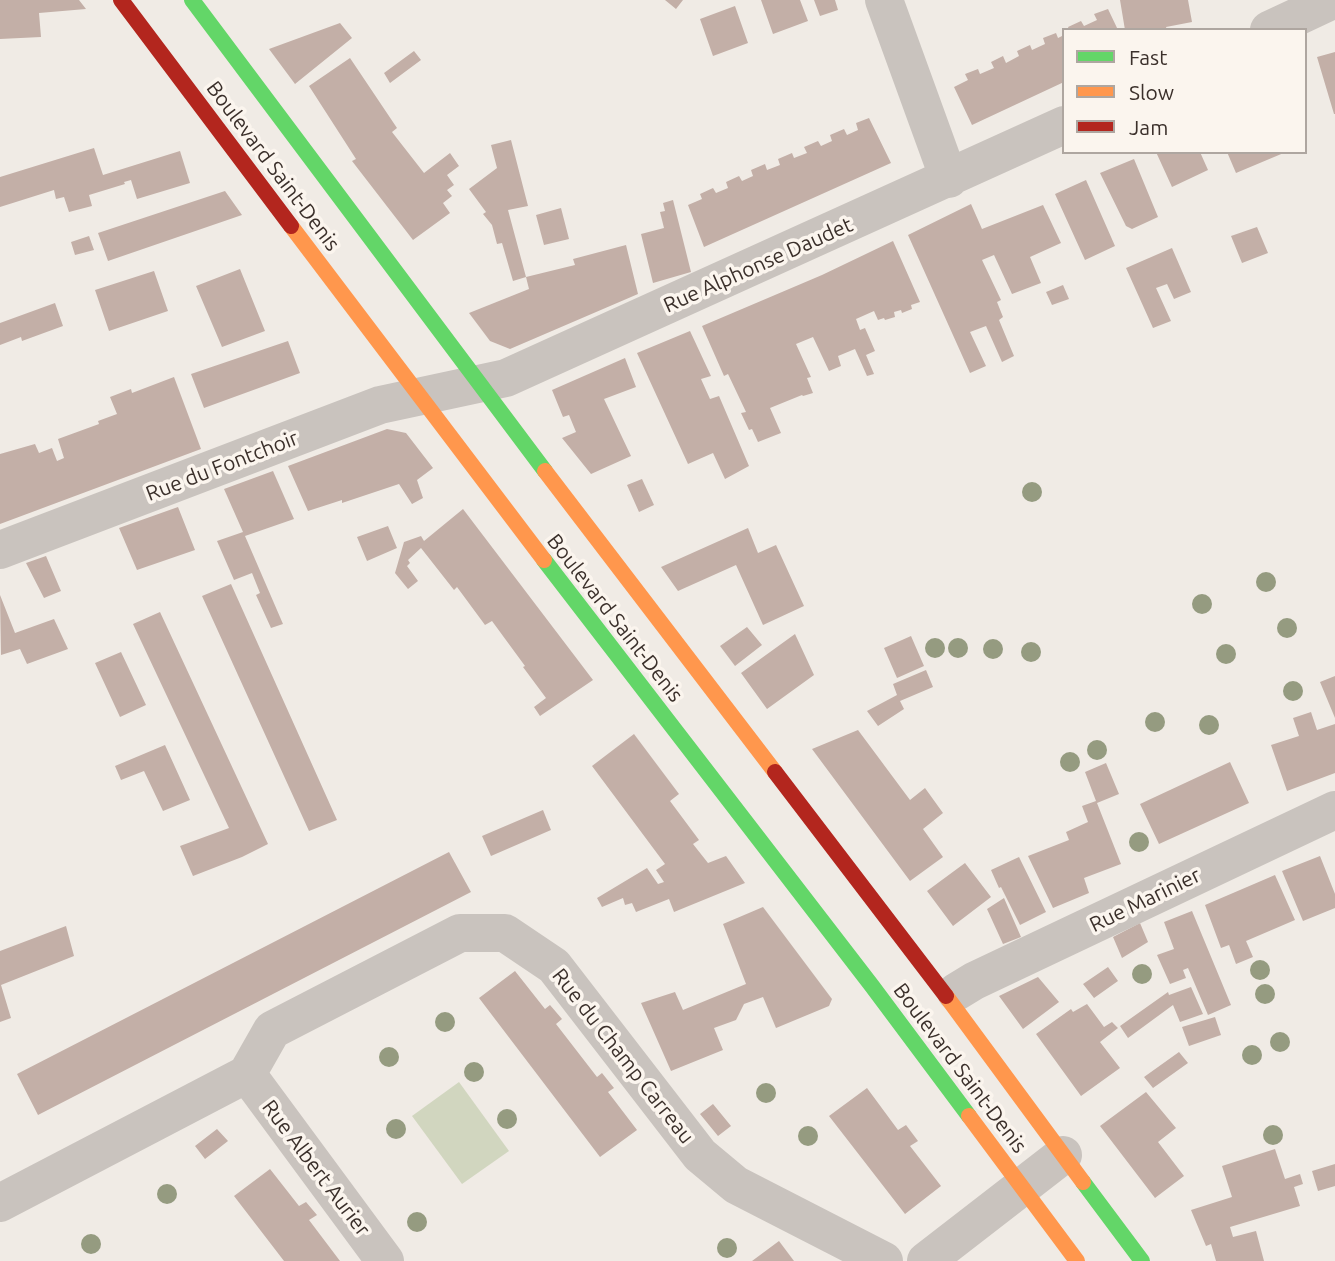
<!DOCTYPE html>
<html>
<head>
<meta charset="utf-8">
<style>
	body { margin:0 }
	#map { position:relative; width:1335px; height:1261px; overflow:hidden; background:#f0ebe5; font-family:Ubuntu,sans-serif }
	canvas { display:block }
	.legend { position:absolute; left:1062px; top:28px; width:245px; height:126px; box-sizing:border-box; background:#fbf5ee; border:2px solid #aea6a0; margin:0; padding:9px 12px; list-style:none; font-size:21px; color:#3b302b }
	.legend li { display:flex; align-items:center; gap:14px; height:35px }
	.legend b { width:35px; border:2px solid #aea6a0 }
</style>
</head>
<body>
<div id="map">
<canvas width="1335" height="1261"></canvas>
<ul class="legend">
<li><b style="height:9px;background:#63d668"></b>Fast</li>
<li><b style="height:9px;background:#ff974d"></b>Slow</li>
<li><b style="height:9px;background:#b3261e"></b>Jam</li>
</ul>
</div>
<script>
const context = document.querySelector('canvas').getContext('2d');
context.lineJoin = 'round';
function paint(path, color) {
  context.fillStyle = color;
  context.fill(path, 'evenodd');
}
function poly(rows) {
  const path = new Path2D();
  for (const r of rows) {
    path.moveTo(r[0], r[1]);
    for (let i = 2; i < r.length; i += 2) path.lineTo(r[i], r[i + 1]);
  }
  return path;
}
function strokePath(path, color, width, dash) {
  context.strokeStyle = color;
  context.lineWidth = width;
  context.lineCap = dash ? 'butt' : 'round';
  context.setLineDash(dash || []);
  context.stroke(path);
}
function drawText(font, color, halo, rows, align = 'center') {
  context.font = font + ' Ubuntu,sans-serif';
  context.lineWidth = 7;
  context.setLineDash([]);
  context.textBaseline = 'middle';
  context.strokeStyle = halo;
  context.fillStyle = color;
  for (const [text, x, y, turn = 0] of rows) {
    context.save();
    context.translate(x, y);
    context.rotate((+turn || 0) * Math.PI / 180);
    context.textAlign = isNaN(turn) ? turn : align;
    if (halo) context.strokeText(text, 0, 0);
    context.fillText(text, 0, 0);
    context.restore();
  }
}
const green = poly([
	[459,1082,509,1151,462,1184,412,1116]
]);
const building = poly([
	[0,0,79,0,86,9,39,13,41,37,0,39],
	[665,0,683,0,676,9],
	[761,0,800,0,808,21,773,34],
	[814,0,835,0,838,10,820,16],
	[1120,0,1188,0,1192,22,1166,27,1167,30,1125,30],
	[735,6,748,43,713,56,700,19],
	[1108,9,1118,30,1069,30,1068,27,1081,21,1084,26,1097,20,1094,14],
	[340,23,352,38,295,84,269,49],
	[1056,33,1058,38,1064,35,1064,82,972,125,954,87,968,80,965,74,978,69,980,74,994,68,991,62,1003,56,1006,63,1019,56,1017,51,1030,45,1032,50,1045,44,1043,38],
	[414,51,421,60,390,83,384,73],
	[1335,52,1335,114,1334,114,1317,57],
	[350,58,397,128,392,132,424,173,450,153,459,166,447,175,454,185,447,190,452,196,443,203,450,213,413,240,352,161,356,159,309,86],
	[869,118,891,163,704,247,688,205,702,199,700,194,713,188,716,193,728,188,726,182,739,176,742,181,753,176,751,170,765,164,767,170,780,165,778,159,792,153,794,158,807,153,804,147,818,141,821,146,832,141,830,135,844,129,847,135,858,130,856,123],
	[511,140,528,206,508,210,526,277,575,265,573,259,626,245,638,294,510,349,490,341,469,313,529,289,526,277,513,281,502,243,497,244,492,225,483,214,486,212,469,189,497,168,491,145],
	[94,148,103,175,180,151,190,183,137,199,131,180,124,182,125,184,89,195,92,206,69,212,64,197,56,199,54,190,0,207,0,177],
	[1156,152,1200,152,1208,170,1172,187],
	[1227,152,1286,152,1236,173],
	[1134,159,1158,217,1132,229,1126,226,1100,173],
	[1086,180,1115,246,1085,260,1055,194],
	[225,191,242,215,108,261,98,233],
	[673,200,691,272,653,283,641,234,664,228,660,212,665,211,663,203],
	[971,204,982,229,1043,205,1061,243,1030,257,1041,283,1012,294,994,255,982,260,1001,300,997,302,1003,317,999,320,1014,356,1002,362,986,326,970,332,986,366,970,373,908,235],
	[561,208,569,239,544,245,536,215],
	[1257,227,1268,253,1242,263,1231,236],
	[89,236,94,250,75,255,71,242],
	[893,241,920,302,911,305,912,309,902,313,901,310,894,312,895,317,885,320,884,318,878,320,874,311,856,319,860,330,865,328,875,351,866,355,874,374,867,376,855,349,838,356,841,366,829,371,813,337,796,344,811,377,807,378,813,393,803,396,802,395,770,408,781,433,758,442,752,429,749,430,741,413,746,412,728,374,724,376,702,326,822,275],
	[1172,248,1191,292,1174,299,1167,284,1156,288,1171,321,1153,328,1126,268],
	[240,269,265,331,222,347,196,286],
	[154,271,168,311,109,331,95,290],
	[1063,285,1069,299,1052,305,1046,292],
	[55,303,63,326,22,341,21,337,0,345,0,323],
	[690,331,711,376,701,379,710,399,719,396,749,466,725,479,713,453,688,464,637,353],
	[288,341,300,373,204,408,191,374],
	[625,358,636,387,604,399,631,456,591,474,562,438,576,432,569,415,563,417,552,390],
	[174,377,201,449,0,524,0,454,35,444,39,453,52,448,57,461,64,458,58,439,99,424,98,421,117,414,110,397,131,389,132,393],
	[387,429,406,433,433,468,417,480,423,498,412,504,399,484,342,503,342,500,308,511,288,466],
	[273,471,294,519,245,536,283,624,271,628,256,595,260,593,252,573,234,580,217,541,243,532,224,489],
	[642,479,654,505,639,512,627,485],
	[178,507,195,550,137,570,119,528],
	[463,509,593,680,540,716,534,707,546,698,523,667,525,666,492,621,485,625,457,587,454,590,421,548,408,560,410,563,407,566,418,581,408,589,395,573,404,542,421,536,424,541],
	[388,526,397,548,367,561,357,537],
	[748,528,758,553,776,545,804,606,763,625,736,565,678,591,661,567],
	[46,556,61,591,44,598,26,563],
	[231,584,337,820,309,831,202,596],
	[0,595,15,633,54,619,68,649,27,664,20,649,1,655],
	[160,612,268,844,242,857,193,876,180,846,229,828,133,624],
	[747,627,762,645,735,666,720,646],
	[795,634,814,675,767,709,741,673],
	[911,636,924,666,897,678,884,648],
	[121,652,146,705,120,717,95,663],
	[926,670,933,687,900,701,904,709,878,726,867,711,897,695,893,684],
	[1335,676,1335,718,1320,682],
	[1311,712,1317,730,1335,724,1335,773,1287,791,1271,745,1299,736,1293,718],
	[858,730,910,800,925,788,943,813,923,829,943,857,910,881,812,749],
	[634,734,679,794,670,801,699,840,693,844,708,863,726,856,745,883,674,912,669,899,636,912,632,903,625,905,623,898,602,907,597,898,647,868,658,884,664,882,656,870,665,864,592,766],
	[165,745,190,800,163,811,144,771,121,780,115,766],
	[1230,762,1249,803,1159,844,1140,804],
	[1106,763,1119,794,1097,803,1121,864,1084,878,1089,893,1053,908,1028,856,1069,840,1066,832,1088,822,1082,806,1096,801,1085,772],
	[543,810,551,830,491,856,482,836],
	[449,852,471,892,38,1115,17,1074],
	[1320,856,1335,894,1335,908,1303,921,1282,871],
	[1019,857,1046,912,1020,925,1001,887,999,888,991,870],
	[965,863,991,897,953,926,927,891],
	[1275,875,1295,920,1246,941,1253,957,1236,964,1229,945,1221,948,1205,905],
	[1004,898,1021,937,1003,944,987,909],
	[763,907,832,999,829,1006,776,1028,763,997,744,1004,736,1020,714,1028,723,1050,671,1071,641,1003,675,992,683,1010,746,984,723,924],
	[1192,911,1231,1005,1208,1015,1188,968,1183,970,1186,978,1170,984,1157,955,1174,949,1164,922],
	[1140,923,1148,942,1122,958,1113,937],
	[66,926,74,956,1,985,11,1018,0,1022,0,951],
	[1108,967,1118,981,1094,998,1083,984],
	[515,971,545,1009,550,1005,562,1019,556,1024,597,1077,602,1073,614,1088,608,1092,637,1130,600,1157,479,998],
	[1038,977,1059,1002,1023,1029,999,996],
	[1191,987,1203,1014,1180,1022,1173,1005,1128,1038,1120,1026,1168,992,1169,995],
	[1087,1004,1104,1027,1112,1022,1118,1028,1100,1042,1120,1068,1081,1096,1036,1034,1071,1009,1073,1012],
	[1215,1017,1221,1035,1189,1046,1182,1027],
	[1179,1052,1188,1063,1153,1088,1144,1077],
	[867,1088,898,1130,906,1125,918,1141,910,1146,941,1186,905,1214,829,1116],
	[1146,1092,1176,1128,1158,1142,1184,1176,1155,1198,1100,1126],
	[713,1104,731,1126,718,1136,700,1114],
	[217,1129,228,1141,205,1159,195,1146],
	[1275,1149,1285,1179,1300,1174,1303,1184,1294,1187,1300,1206,1230,1227,1233,1237,1256,1231,1264,1261,1216,1261,1211,1244,1206,1246,1191,1210,1232,1197,1222,1166],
	[1335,1164,1335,1186,1318,1191,1312,1171],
	[270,1169,299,1206,306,1202,317,1215,309,1220,340,1261,284,1261,234,1196],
	[779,1241,794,1261,752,1261]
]);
const street = poly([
	[884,0,949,179],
	[1269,30,1333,0],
	[0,550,380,405,506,378,1064,125],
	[956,992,974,981,1335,810],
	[247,1074,385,1261],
	[0,1203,247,1074,272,1030,460,933,505,933,554,966,700,1155,736,1185,884,1261],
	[926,1261,1063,1155]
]);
const fast = poly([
	[192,0,545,471],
	[544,560,872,986,969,1116],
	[1083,1182,1142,1261]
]);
const slow = poly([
	[291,226,544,560],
	[545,471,775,772],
	[946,996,1083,1182],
	[969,1116,1077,1261]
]);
const jam = poly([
	[121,0,291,226],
	[775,772,946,996]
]);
const trees = [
	[1032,492],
	[1266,582],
	[1202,604],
	[1287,628],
	[935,648],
	[958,648],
	[993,649],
	[1031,652],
	[1226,654],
	[1293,691],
	[1155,722],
	[1209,725],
	[1097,750],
	[1070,762],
	[1139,842],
	[1260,970],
	[1142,974],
	[1265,994],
	[445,1022],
	[1280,1042],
	[1252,1055],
	[389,1057],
	[474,1072],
	[766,1093],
	[507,1119],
	[396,1129],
	[1273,1135],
	[808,1136],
	[167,1194],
	[417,1222],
	[91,1244],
	[727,1248]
];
const streetNames = [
	["Boulevard Saint-Denis",273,166,53],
	["Rue Alphonse Daudet",758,265,-24],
	["Rue du Fontchoir",222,466,-21],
	["Boulevard Saint-Denis",615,618,52],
	["Rue Marinier",1145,900,-26],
	["Rue du Champ Carreau",623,1056,52],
	["Boulevard Saint-Denis",960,1068,53],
	["Rue Albert Aurier",316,1168,53]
];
paint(green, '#d1d6bf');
paint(building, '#c3afa7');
strokePath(street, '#c9c3be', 38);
strokePath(fast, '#63d668', 16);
strokePath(slow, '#ff974d', 16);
strokePath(jam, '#b3261e', 16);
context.fillStyle = '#959b80';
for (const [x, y] of trees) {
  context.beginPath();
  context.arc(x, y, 10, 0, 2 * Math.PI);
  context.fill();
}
drawText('21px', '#3b302b', '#fbf5ee', streetNames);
</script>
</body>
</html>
